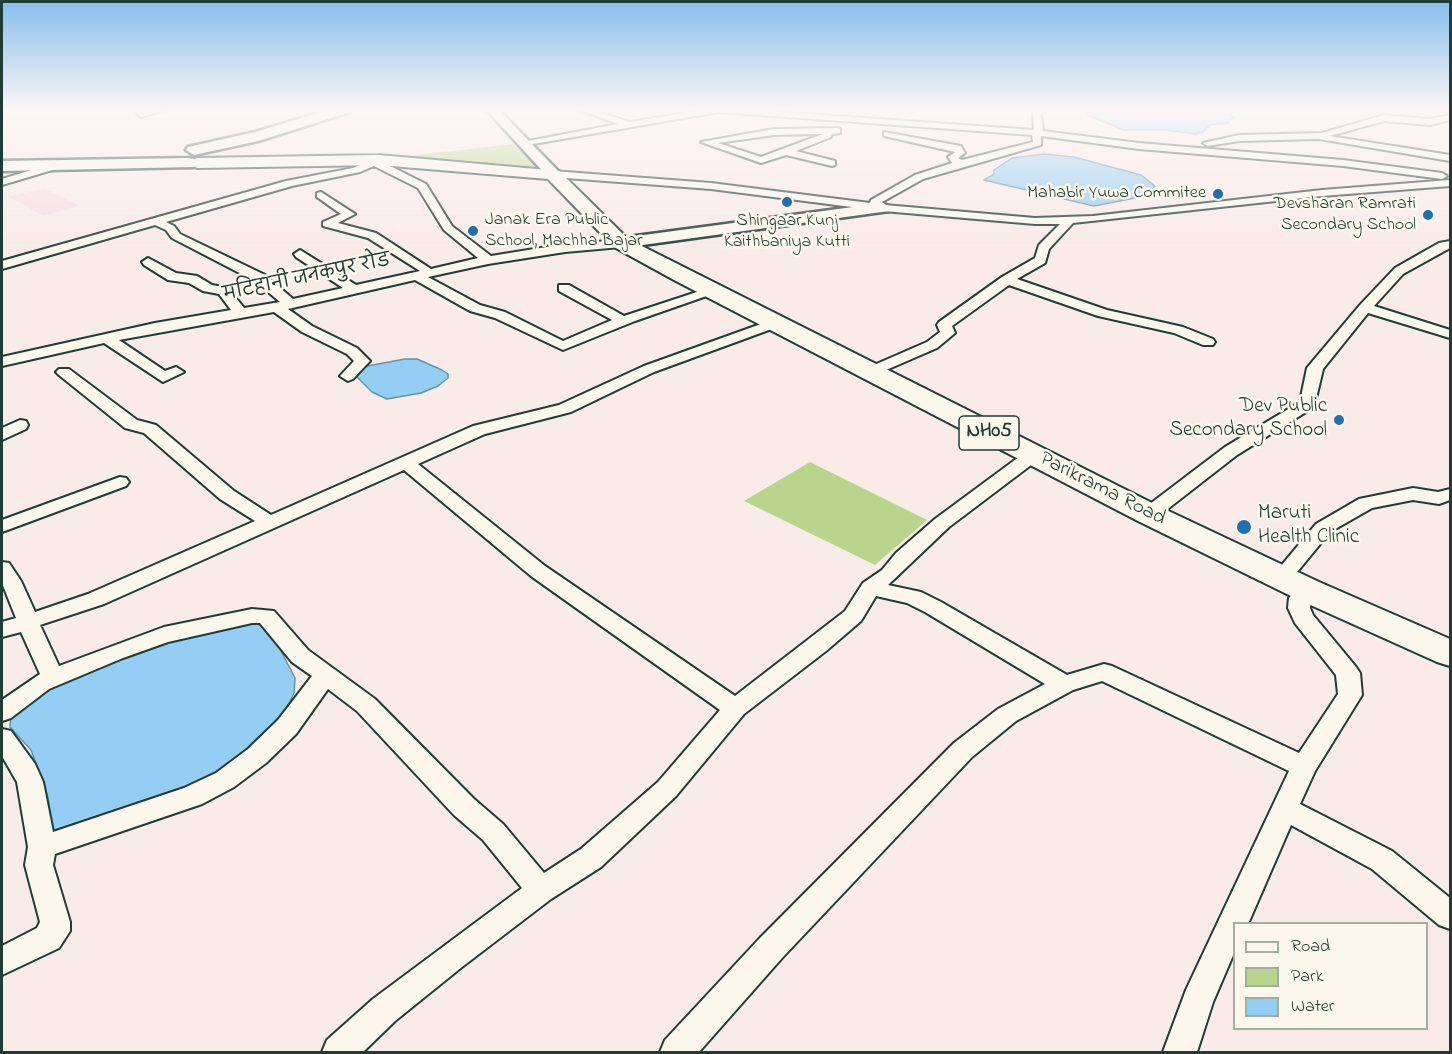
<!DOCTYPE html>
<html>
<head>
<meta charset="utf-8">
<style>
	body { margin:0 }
	#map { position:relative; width:1452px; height:1054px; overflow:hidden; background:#f9ebe8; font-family:"Indie Flower",sans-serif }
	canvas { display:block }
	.frame { position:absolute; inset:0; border:3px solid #1f3d34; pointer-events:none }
	.legend { position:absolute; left:1233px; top:922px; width:195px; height:108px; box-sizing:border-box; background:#fbf7ec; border:2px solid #a3ada2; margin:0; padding:8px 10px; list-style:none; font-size:18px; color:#1f3d34 }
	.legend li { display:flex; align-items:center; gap:12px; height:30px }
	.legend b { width:30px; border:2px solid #a3ada2 }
</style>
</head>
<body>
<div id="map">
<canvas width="1452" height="1054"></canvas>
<div class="frame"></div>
<ul class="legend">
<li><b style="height:8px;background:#fbf7ec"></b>Road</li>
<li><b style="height:16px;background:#b9d58c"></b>Park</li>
<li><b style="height:16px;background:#94cef4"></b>Water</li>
</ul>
</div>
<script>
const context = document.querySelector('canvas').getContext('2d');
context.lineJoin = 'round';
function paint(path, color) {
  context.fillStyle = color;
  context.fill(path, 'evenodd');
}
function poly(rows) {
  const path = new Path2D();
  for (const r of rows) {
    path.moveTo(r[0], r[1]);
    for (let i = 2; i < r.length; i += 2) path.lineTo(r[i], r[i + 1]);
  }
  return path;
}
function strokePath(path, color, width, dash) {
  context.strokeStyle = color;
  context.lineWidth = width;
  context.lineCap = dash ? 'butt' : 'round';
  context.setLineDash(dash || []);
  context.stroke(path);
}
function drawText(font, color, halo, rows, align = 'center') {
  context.font = font + ' "Indie Flower","Playpen Sans Deva",sans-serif';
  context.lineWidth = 5;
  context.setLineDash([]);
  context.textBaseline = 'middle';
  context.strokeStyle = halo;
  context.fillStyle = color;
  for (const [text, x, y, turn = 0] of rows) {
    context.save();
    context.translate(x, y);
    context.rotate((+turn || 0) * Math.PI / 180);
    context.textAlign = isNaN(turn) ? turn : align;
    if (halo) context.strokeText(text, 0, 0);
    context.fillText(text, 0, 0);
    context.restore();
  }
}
const built = poly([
	[44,188,79,206,43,216,9,197]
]);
const green = poly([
	[513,144,543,170,401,157],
	[810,462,927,520,875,565,744,501]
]);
const water = poly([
	[1092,109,1238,109,1230,114,1234,117,1228,123,1210,125,1203,132,1196,134,1164,130,1124,130,1089,116,1087,114,1092,109],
	[1044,154,1074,157,1141,175,1155,186,1145,196,1094,206,984,180,994,174,994,170,1012,158,1044,154],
	[405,359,417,359,442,370,448,374,448,378,438,386,421,393,387,399,372,392,354,374,362,367,405,359],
	[257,624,269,628,295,678,294,693,278,726,216,780,52,831,48,797,31,750,10,727,11,710,44,690,122,654,226,625,257,624]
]);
const street = poly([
	[154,109,167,109,141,117,137,114,154,109],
	[577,109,588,109,630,122,709,109,738,109,1034,130,1033,113,1037,109,1046,109,1041,114,1043,131,1139,143,1343,160,1442,173,1447,176,1442,179,1343,166,1139,149,1041,136,1041,145,923,179,882,202,885,205,1035,218,1093,216,1322,190,1450,180,1450,186,1322,196,1073,223,1049,249,1045,263,1017,279,1107,310,1183,327,1213,339,1215,342,1213,345,1203,345,1174,333,1098,316,1009,285,952,326,955,333,937,348,870,377,862,372,865,369,927,342,940,332,937,325,939,322,1002,277,1035,258,1039,245,1060,224,1035,224,883,211,711,189,553,177,548,174,553,171,711,183,870,203,871,200,915,175,952,163,948,157,955,152,884,136,884,132,961,146,965,153,958,158,962,160,1033,142,1032,135,719,112,522,146,517,143,618,124,577,109],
	[1384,115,1430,119,1450,115,1450,120,1430,125,1384,121,1330,136,1450,155,1450,161,1319,139,1239,141,1208,146,1203,143,1239,135,1322,133,1384,115],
	[837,128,840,129,840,133,832,134,831,137,796,151,835,161,835,165,832,166,786,155,761,163,701,142,774,129,837,128],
	[823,134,761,157,718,143,774,135,823,134],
	[379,157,384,160,382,162,426,184,452,226,491,256,565,244,625,240,625,246,621,247,565,252,488,264,428,277,480,305,505,312,563,341,612,320,559,291,559,285,569,285,624,316,706,289,711,288,718,292,635,321,563,350,495,318,470,311,415,280,288,309,312,326,357,348,370,361,367,364,353,379,348,381,340,376,354,361,347,354,302,332,274,312,119,340,165,371,176,367,184,372,163,382,104,343,2,366,2,357,155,323,231,310,219,294,203,291,189,283,168,280,144,265,142,262,148,258,176,273,197,276,212,285,228,288,244,308,280,302,255,281,172,238,166,230,155,225,2,269,2,261,286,181,353,168,379,157],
	[374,166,418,188,444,230,478,258,431,269,376,233,338,223,355,214,321,192,317,193,317,197,341,214,323,222,323,226,368,238,420,271,356,285,300,250,294,254,296,257,343,288,293,299,265,275,180,234,174,226,166,222,292,186,360,172,374,166],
	[55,163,59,164,59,168,2,185,2,179,55,163],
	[1450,241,1450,248,1403,274,1374,306,1450,330,1450,338,1368,313,1323,369,1314,407,1237,455,1156,518,1142,518,1139,514,1142,510,1225,447,1300,402,1307,368,1360,305,1395,268,1439,243,1450,241],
	[772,320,779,324,777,327,654,372,571,412,485,434,418,464,545,566,735,696,845,611,863,583,882,570,896,553,935,519,1027,451,1039,451,1042,455,1039,459,949,527,888,585,921,592,941,602,1067,675,1104,664,1112,666,1299,753,1338,694,1336,675,1295,623,1288,608,1289,598,1300,585,1314,585,1318,590,1311,599,1310,608,1313,615,1356,667,1360,673,1362,695,1315,771,1300,804,1392,851,1450,898,1450,929,1439,925,1372,869,1291,825,1248,924,1234,924,1234,953,1213,1002,1197,1052,1163,1052,1186,990,1289,771,1102,681,1073,690,1016,721,972,757,782,958,699,1052,660,1052,665,1040,760,938,954,743,998,709,1045,684,925,612,907,603,876,596,861,621,826,651,744,714,676,796,601,867,551,899,462,967,395,1021,363,1052,322,1052,327,1040,373,999,522,888,483,840,454,815,357,711,328,689,296,734,266,763,234,787,202,804,55,854,53,865,70,922,70,931,59,948,2,975,2,946,37,928,40,922,25,865,28,847,17,782,2,756,2,729,11,731,35,764,43,782,53,832,184,788,216,773,248,749,278,720,312,676,292,662,260,623,252,623,168,642,123,658,49,689,11,718,2,721,2,700,40,674,21,632,2,637,2,622,16,618,2,583,2,562,9,563,21,581,35,612,88,594,255,521,220,499,144,433,125,428,59,375,56,372,59,369,69,369,137,420,156,425,234,491,271,515,473,426,559,405,644,366,772,320],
	[404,470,531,576,720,710,658,782,581,849,544,873,503,824,474,799,375,699,308,650,274,611,252,609,164,627,59,666,40,625,104,604,404,470],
	[20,420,26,421,28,425,26,429,2,440,2,428,20,420],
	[120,477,126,478,129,482,126,486,2,532,2,520,120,477],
	[1413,488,1438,492,1450,489,1450,500,1439,504,1413,500,1372,508,1330,532,1288,583,1274,583,1271,578,1316,524,1359,499,1413,488]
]);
const secondary = poly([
	[486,109,498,109,558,171,560,174,558,177,548,177,486,109],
	[883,203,891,208,889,211,621,248,612,243,621,238,883,203]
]);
const primary = poly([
	[379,155,559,171,628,239,1160,507,1319,582,1450,639,1450,666,1437,662,1295,598,1138,521,674,280,614,247,548,179,379,165,197,168,189,163,197,158,379,155]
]);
const highway = poly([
	[332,109,352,109,350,112,258,141,194,155,186,150,188,147,255,132,332,109],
	[188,158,194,159,196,163,194,167,2,171,2,161,188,158]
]);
const markers = [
	[1218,194,6,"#1f6fb2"],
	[787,202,6,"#1f6fb2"],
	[1428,215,6,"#1f6fb2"],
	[473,231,6,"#1f6fb2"],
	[1339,420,6,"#1f6fb2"],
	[1244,527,8,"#1f6fb2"]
];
const farPoinames = [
	["Mahabir Yuwa Commitee",1206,194],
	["Devsharan Ramrati",1416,205],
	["Secondary School",1416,226],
	["Janak Era Public",485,221,"left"],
	["School, Machha Bajar",485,242,"left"],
	["Shingaar Kunj",787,222,"center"],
	["Kaithbaniya Kutti",787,243,"center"]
];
const farStreetnames = [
	["मटिहानी जनकपुर रोड",307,279,-12]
];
const shields = [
	[989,433,60]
];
const shieldNames = [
	["NH05",989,433]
];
const poiNames = [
	["Dev Public",1327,408],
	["Secondary School",1327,432],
	["Maruti",1258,515,"left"],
	["Health Clinic",1258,539,"left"]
];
const streetNames = [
	["Parikrama Road",1102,490,27]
];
paint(built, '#f6dde4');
paint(green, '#b9d58c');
paint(water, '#94cef4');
strokePath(water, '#6594a7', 1.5);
strokePath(street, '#1f3d34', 4);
strokePath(secondary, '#1f3d34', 5);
strokePath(primary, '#1f3d34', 4);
strokePath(highway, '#1f3d34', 5);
paint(street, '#fbf7ec');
paint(secondary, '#fbf7ec');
paint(primary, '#fbf7ec');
paint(highway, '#fbf7ec');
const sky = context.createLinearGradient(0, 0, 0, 256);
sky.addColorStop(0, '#86beed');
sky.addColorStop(0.43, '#fcf6f5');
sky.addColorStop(1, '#fcf6f500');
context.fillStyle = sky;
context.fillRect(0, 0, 1452, 256);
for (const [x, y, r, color] of markers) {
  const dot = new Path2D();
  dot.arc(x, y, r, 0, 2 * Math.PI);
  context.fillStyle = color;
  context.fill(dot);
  strokePath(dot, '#fbf7ec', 2);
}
drawText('18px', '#1f3d34', '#fbf7ec', farPoinames, 'right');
drawText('18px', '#1f3d34', '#fbf7ec', farStreetnames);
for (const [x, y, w] of shields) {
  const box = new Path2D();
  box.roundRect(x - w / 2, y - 17, w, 34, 4.5);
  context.fillStyle = '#fbf7ec';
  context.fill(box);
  strokePath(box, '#1f3d34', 1.5);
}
drawText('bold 20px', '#1f3d34', null, shieldNames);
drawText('21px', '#1f3d34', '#fbf7ec', poiNames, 'right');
drawText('21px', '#1f3d34', '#fbf7ec', streetNames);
</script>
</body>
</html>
